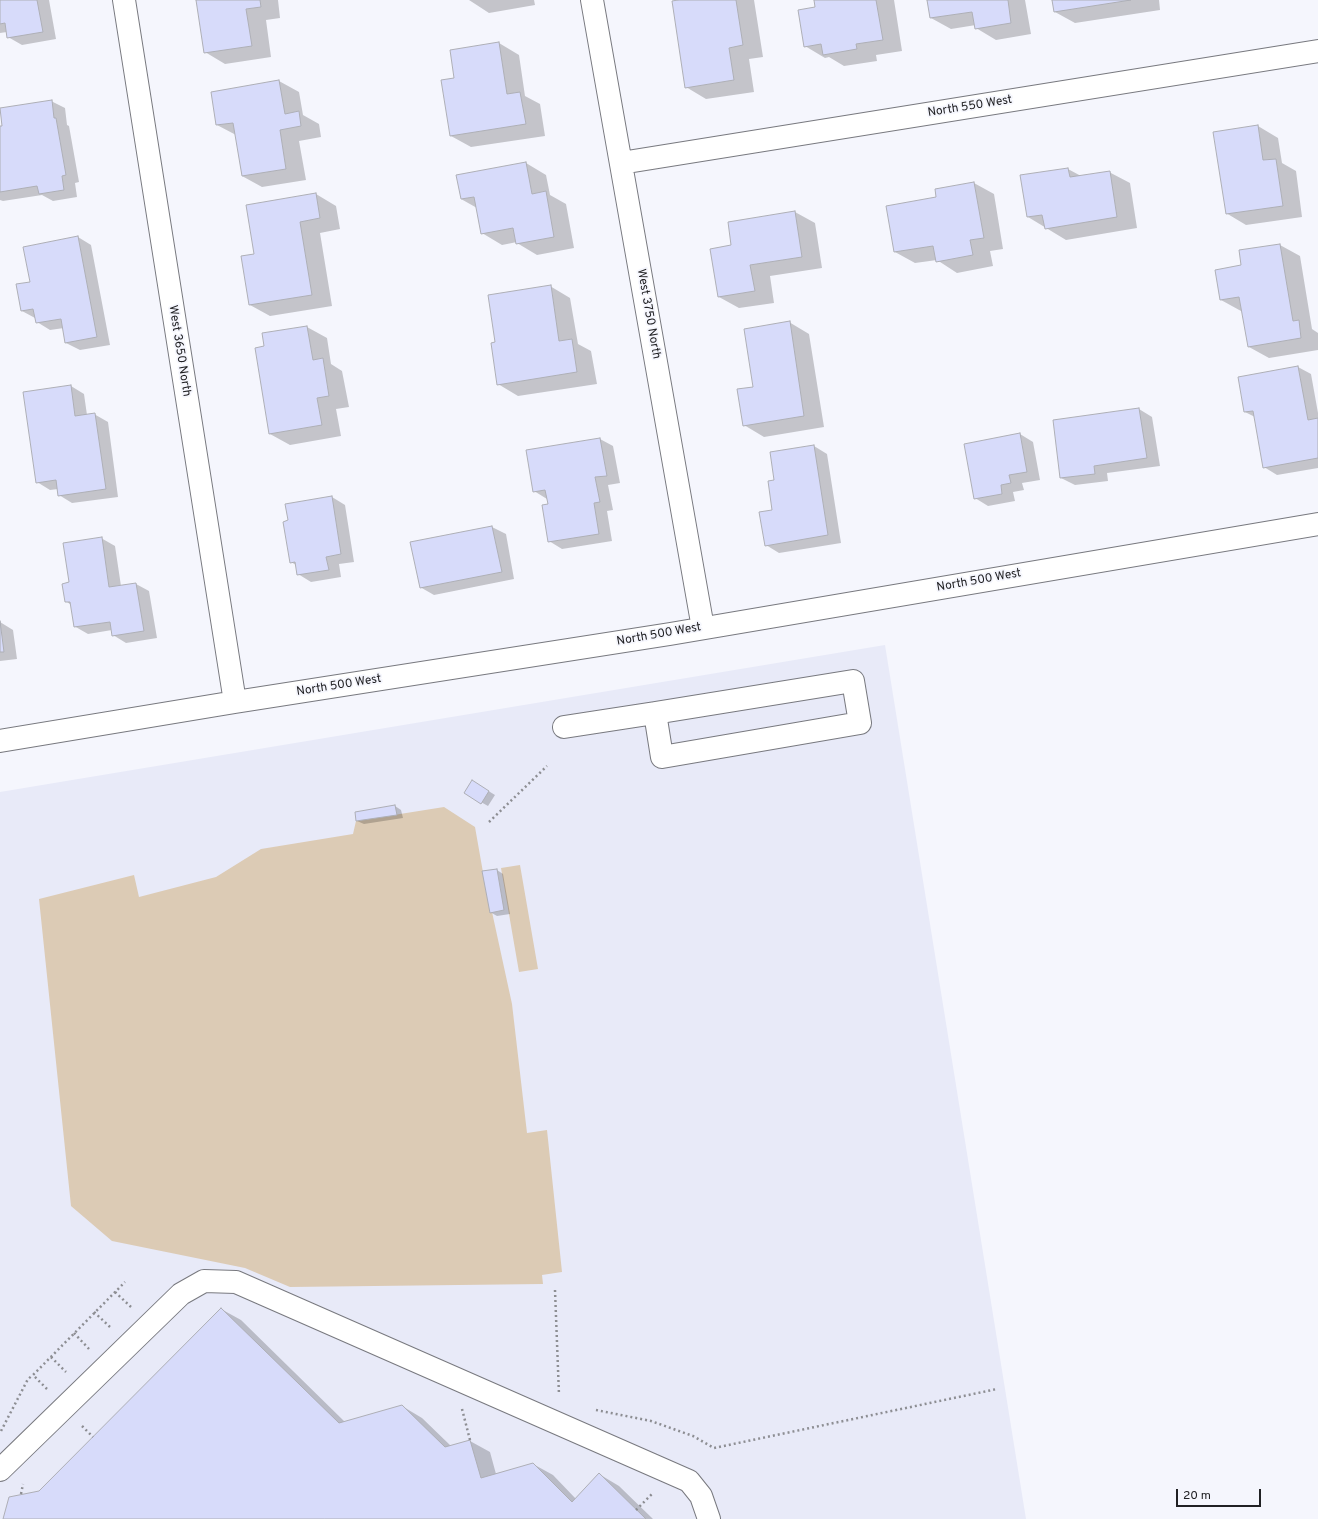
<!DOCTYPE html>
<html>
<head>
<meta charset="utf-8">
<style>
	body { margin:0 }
	#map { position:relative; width:1318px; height:1519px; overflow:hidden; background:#f5f6fd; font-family:Overpass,sans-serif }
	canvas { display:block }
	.scale { position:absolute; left:1176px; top:1489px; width:85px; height:18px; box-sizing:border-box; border:2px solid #212124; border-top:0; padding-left:5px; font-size:12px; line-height:14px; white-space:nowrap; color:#212124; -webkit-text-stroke:3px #f5f6fd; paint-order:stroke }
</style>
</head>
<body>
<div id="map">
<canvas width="1318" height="1519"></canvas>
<div class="scale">20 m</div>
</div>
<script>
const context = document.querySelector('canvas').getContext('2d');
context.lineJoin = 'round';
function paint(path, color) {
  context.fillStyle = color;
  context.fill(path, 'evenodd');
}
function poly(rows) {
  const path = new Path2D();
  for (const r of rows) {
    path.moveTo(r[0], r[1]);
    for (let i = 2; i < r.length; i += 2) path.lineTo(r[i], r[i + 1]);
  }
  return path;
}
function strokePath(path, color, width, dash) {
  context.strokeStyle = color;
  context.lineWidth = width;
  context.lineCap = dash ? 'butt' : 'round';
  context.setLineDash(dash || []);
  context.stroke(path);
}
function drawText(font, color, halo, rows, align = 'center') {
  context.font = font + ' Overpass,sans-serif';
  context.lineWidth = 3.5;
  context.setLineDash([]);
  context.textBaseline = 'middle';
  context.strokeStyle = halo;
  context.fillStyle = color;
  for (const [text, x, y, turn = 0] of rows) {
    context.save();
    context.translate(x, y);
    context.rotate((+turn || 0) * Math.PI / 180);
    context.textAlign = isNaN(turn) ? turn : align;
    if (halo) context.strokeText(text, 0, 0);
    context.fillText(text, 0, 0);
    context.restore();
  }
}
const built = poly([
	[885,645,1026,1519,0,1519,0,792]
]);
const green = poly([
	[444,807,475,827,490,912,492,912,512,1004,527,1133,547,1130,562,1272,542,1275,543,1284,290,1287,245,1268,112,1241,71,1206,39,899,134,875,139,897,216,877,261,849,353,834,356,821],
	[520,865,538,969,519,972,501,868]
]);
const shadow = poly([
	[0,0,49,0,56,39,22,45,8,37,7,32,0,33],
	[197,0,278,0,280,18,266,20,271,57,225,64,205,52],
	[469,0,534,0,535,5,489,13],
	[684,0,754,0,763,57,749,59,754,92,706,99,686,87],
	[815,0,894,0,902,51,876,55,877,61,844,66,829,57,825,58,805,46,816,8],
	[928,0,1025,0,1031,34,996,40,976,28,976,25,951,29,931,18],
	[1053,0,1159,0,1160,10,1075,23,1055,12],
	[499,43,519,55,525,96,540,104,545,136,471,147,451,136,456,79],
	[279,81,299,92,303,115,319,124,321,137,299,141,306,180,262,187,242,176,236,135,217,125,212,92],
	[51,101,65,108,67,125,69,126,79,182,75,183,77,197,53,201,42,195,3,201,0,200,0,127,3,127,0,109],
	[1258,126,1278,138,1282,163,1296,171,1302,217,1246,225,1226,213],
	[526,163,546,175,550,195,566,204,574,248,537,255,517,243,517,242,502,245,482,233,477,208,461,199],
	[1068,169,1081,176,1109,172,1130,183,1137,228,1066,240,1028,217],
	[974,183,994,194,1003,249,990,251,993,266,957,273,937,260,915,263,895,252,887,207,937,198],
	[316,194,336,206,340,229,320,233,332,306,270,316,250,305,242,257,255,254],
	[795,212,815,223,822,268,770,276,774,303,739,308,719,297,733,246],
	[78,237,91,245,110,345,80,350,66,343,64,328,50,330,37,322,35,318,22,311,31,282],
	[1280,245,1300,256,1312,329,1318,333,1318,350,1269,358,1249,347,1243,311,1241,311,1221,300,1242,266,1240,251],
	[550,286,570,298,578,344,591,351,597,384,518,396,498,384,496,343],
	[789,322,809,334,824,427,764,437,744,425],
	[307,327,327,338,331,364,342,371,349,407,336,409,341,436,290,445,270,434,266,347],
	[1298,367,1311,374,1318,413,1318,468,1277,475,1264,467,1255,417,1245,412],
	[71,386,84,394,87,415,94,414,108,422,118,497,72,503,59,495,58,489,50,490,37,482],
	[1139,409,1152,417,1160,466,1107,473,1108,481,1075,485,1061,478],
	[1020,434,1033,442,1040,480,1022,483,1024,490,1013,492,1015,501,988,506,975,498],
	[600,439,613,446,620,483,608,485,613,510,607,511,612,541,562,549,549,541,549,505,547,499,534,491],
	[814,446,827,454,841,543,779,553,766,545,773,511,775,481],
	[332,497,345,505,354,562,339,564,341,577,311,582,298,574,296,565,291,562],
	[492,527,506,534,514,579,434,595,420,587,412,543],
	[101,538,115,546,121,586,136,584,149,591,157,638,126,643,113,635,112,630,88,634,74,626,71,605,66,601,70,583],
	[0,622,13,630,17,659,0,661],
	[472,781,495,795,488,806,465,793],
	[395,806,401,810,403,818,364,824,357,821],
	[497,870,503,874,510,914,497,916,490,912],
	[221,1309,241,1320,345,1422,402,1406,422,1418,451,1446,470,1441,490,1452,496,1474,533,1464,553,1475,576,1499,599,1474,619,1486,653,1519,4,1519,40,1492]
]);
const building = poly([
	[0,0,37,0,43,32,7,38,5,23,0,24,0,0],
	[196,0,260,0,261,7,246,9,252,46,204,53,196,0],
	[678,0,736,0,743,45,729,48,734,80,685,88,672,1,678,0],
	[814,0,876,0,883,40,856,44,857,49,823,55,821,44,804,47,798,10,815,7,814,0],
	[927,0,1008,0,1011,23,975,29,972,12,930,18,927,0],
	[1052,0,1131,0,1054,12,1052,0],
	[499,42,507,94,520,92,526,124,450,136,441,80,454,78,450,50,499,42],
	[279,80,285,114,299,111,301,126,280,130,286,169,242,176,233,123,216,125,211,92,279,80],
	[52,100,54,118,56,118,66,175,62,176,64,190,39,194,37,186,0,192,0,126,2,126,0,108,52,100],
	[1258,125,1263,160,1276,159,1283,206,1226,214,1213,132,1258,125],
	[526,162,532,194,546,191,554,237,516,244,513,228,481,234,474,197,461,199,456,175,526,162],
	[1068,168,1070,177,1110,171,1117,217,1045,229,1042,215,1027,217,1020,175,1068,168],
	[974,182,984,238,970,240,973,255,936,262,933,246,894,252,886,206,936,197,935,189,974,182],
	[316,193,320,218,300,222,312,295,249,305,241,256,254,254,246,205,316,193],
	[795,211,802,257,750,265,755,291,718,297,710,249,731,245,728,222,795,211],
	[78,236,97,337,65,343,61,319,36,323,33,309,21,311,16,284,30,282,23,247,78,236],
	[1280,244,1293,321,1299,320,1301,338,1248,347,1239,297,1220,300,1215,270,1241,265,1239,250,1280,244],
	[551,285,559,341,572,339,577,372,497,385,491,343,495,342,488,295,551,285],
	[790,321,804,416,743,426,737,389,753,387,744,329,790,321],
	[307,326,313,360,323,358,329,396,317,398,322,425,269,434,255,348,264,346,262,333,307,326],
	[1298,366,1308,420,1318,418,1318,458,1263,468,1253,411,1244,412,1238,377,1298,366],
	[71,385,75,416,95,413,106,489,58,496,56,480,36,483,23,392,71,385],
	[1139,408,1147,458,1094,466,1095,474,1060,478,1053,420,1139,408],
	[1020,433,1027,472,1009,475,1011,483,1001,485,1002,494,974,499,964,444,1020,433],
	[600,438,607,476,595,477,600,502,594,503,599,534,548,542,542,505,548,504,545,490,533,492,526,450,600,438],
	[814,445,828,535,765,546,759,512,772,510,768,481,774,480,770,452,814,445],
	[332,496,341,554,326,557,329,570,297,575,295,562,290,563,283,522,288,520,285,504,332,496],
	[492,526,502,572,420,588,410,542,492,526],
	[102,537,109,587,136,583,144,631,112,636,110,622,74,627,70,602,65,602,62,584,69,582,63,543,102,537],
	[0,621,4,652,0,652,0,621],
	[472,780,489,791,481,804,464,793,472,780],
	[395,805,397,815,356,821,355,812,395,805],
	[497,869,504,910,490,913,482,871,497,869],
	[221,1308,339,1423,402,1405,445,1447,470,1440,481,1478,533,1463,572,1502,599,1473,646,1519,3,1519,9,1497,39,1491,221,1308]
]);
const path = poly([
	[489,822,547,766],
	[555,1290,559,1395],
	[115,1292,131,1307],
	[94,1312,110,1327],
	[74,1333,89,1349],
	[51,1357,66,1372],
	[47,1389,33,1375,125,1282],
	[462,1409,470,1440],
	[596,1410,651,1421,693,1436,714,1448,997,1389],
	[82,1426,93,1437],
	[1,1431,28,1379,33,1375],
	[21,1494,23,1484],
	[636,1510,653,1493]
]);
const minor = poly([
	[124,0,235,702],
	[592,0,703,628],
	[621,163,1318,51],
	[564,727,655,713,853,681,860,723,662,757,655,713],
	[0,741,235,702,670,634,1318,524],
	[0,1470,181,1294,204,1281,236,1282,689,1481,701,1496,709,1519]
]);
const streetNames = [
	["North 550 West",970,107,-9],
	["West 3750 North",648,314,80],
	["West 3650 North",179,351,81],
	["North 500 West",979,581,-10],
	["North 500 West",659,635,-10],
	["North 500 West",339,686,-9]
];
paint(built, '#e8eaf8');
paint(green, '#dccbb5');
paint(shadow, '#0003');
paint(building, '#d7dbfa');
strokePath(building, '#aeafb6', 1);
strokePath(minor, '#78797f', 24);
strokePath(path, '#8d8e93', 2.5, [2, 3]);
strokePath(minor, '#fff', 22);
drawText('12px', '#212124', '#f5f6fd', streetNames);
</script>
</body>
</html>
